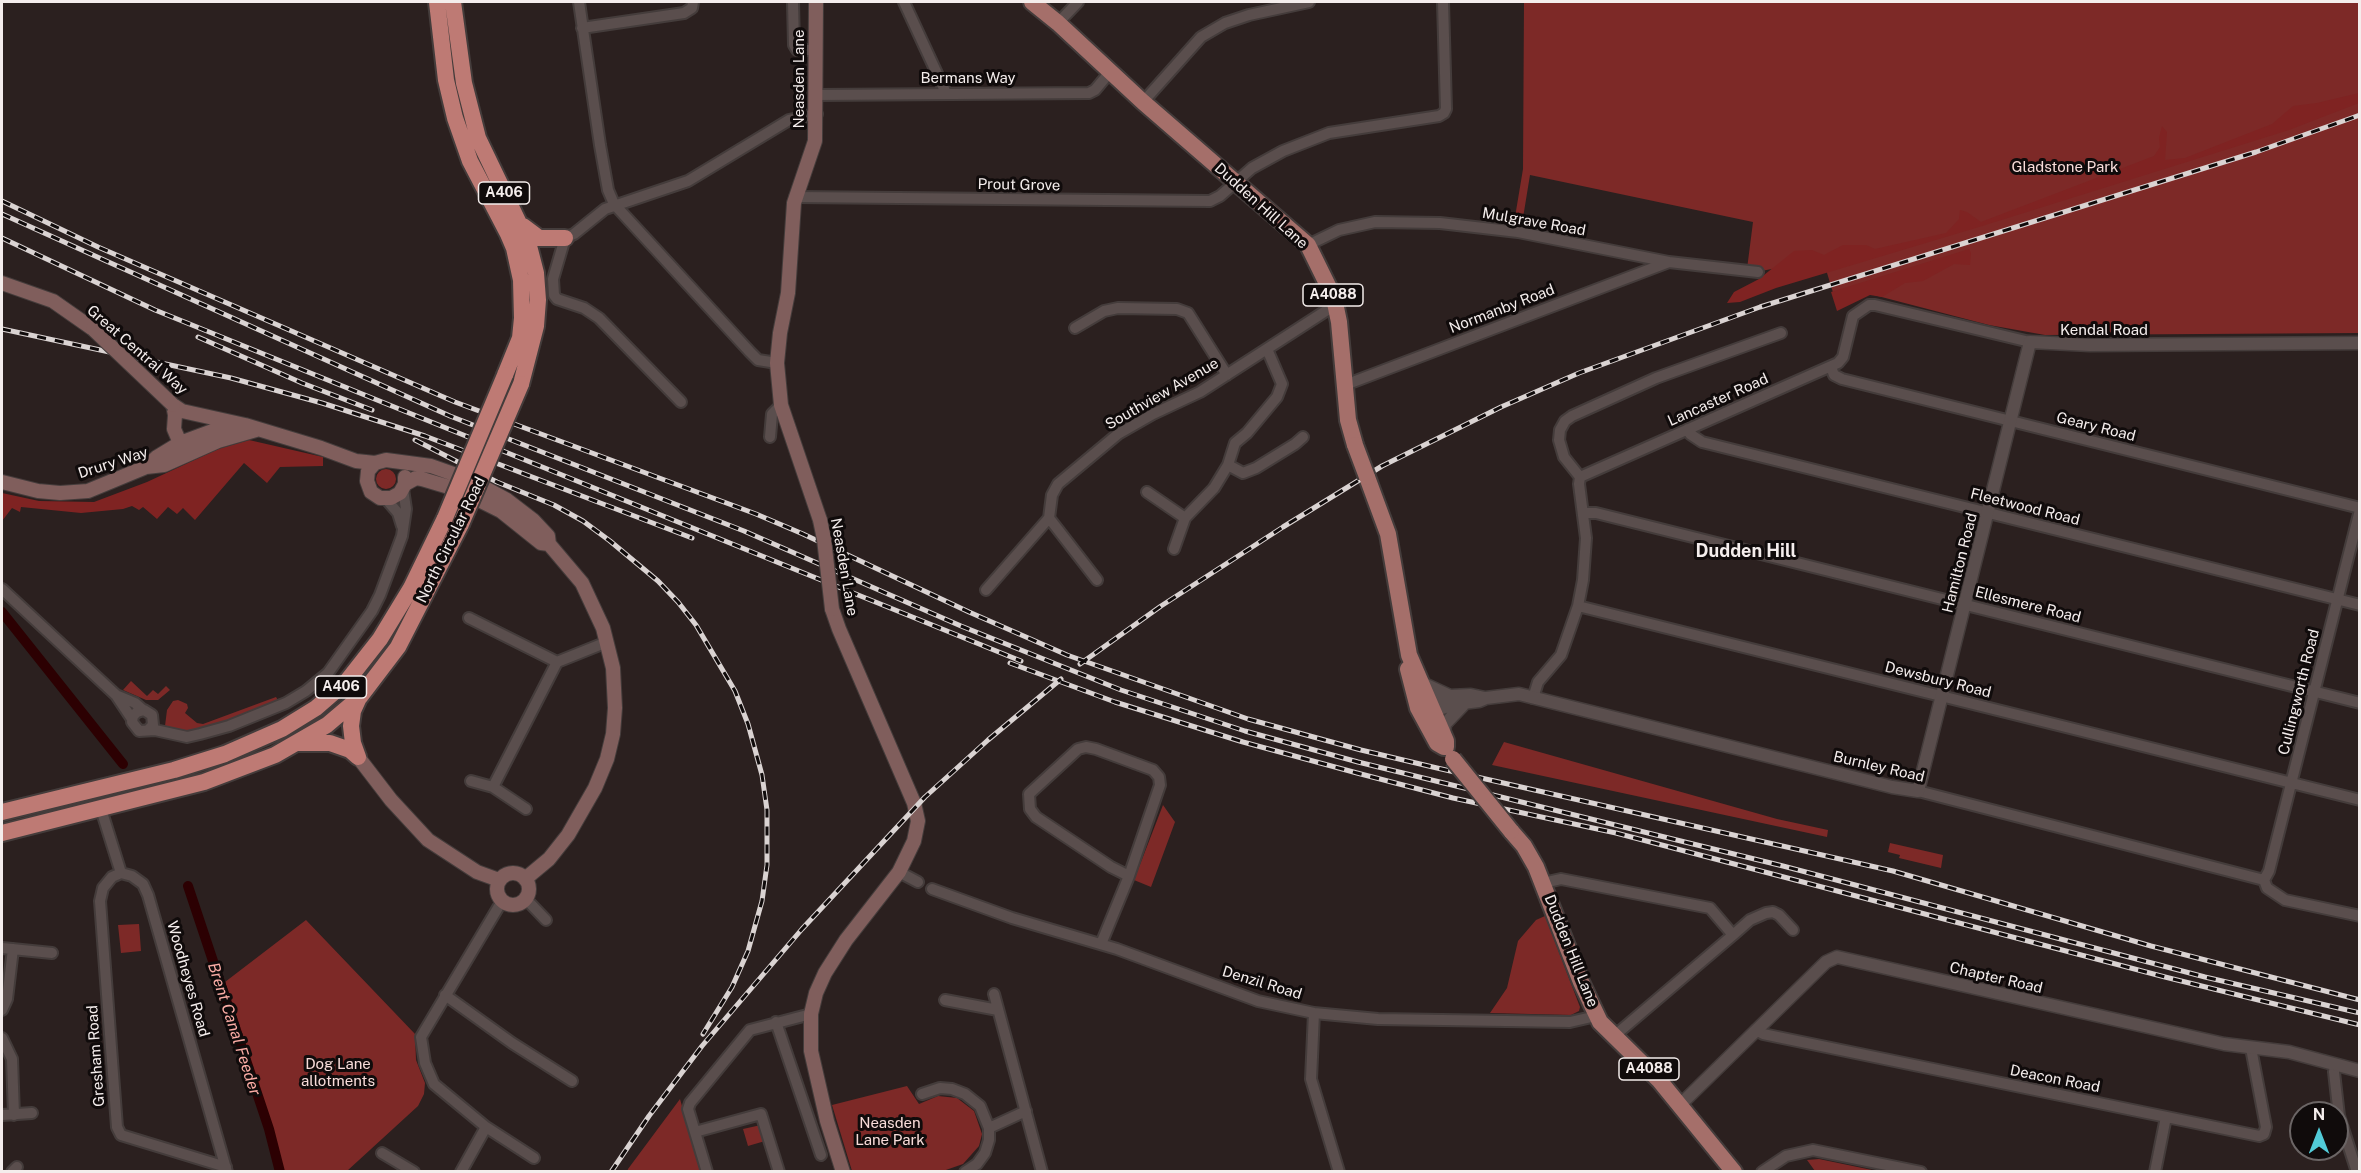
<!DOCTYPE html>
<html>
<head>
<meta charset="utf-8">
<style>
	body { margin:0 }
	#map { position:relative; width:2361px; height:1173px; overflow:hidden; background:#2b201f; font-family:"Public Sans",sans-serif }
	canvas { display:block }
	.frame { position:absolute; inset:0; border:3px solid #f4edec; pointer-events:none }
	.north { position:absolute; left:2289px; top:1101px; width:60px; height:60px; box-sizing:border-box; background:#100b0b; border:2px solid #6b6565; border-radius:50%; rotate:0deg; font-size:16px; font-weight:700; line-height:24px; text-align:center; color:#f4edec }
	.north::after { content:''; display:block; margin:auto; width:21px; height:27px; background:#52cbd8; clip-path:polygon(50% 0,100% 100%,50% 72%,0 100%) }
</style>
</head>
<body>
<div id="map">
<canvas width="2361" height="1173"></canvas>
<div class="frame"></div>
<div class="north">N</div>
</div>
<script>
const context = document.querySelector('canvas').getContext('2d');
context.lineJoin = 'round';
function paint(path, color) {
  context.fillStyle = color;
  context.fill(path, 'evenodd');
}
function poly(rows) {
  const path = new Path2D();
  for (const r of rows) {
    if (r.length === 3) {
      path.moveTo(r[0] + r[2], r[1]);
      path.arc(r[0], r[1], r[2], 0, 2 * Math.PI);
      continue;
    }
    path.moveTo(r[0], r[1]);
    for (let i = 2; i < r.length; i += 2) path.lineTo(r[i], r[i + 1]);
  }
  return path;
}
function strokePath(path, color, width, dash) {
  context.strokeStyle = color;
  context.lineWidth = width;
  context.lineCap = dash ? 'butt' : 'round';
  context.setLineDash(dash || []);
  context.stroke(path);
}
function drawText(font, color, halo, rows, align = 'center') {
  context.font = font + ' "Public Sans",sans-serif';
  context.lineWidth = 6;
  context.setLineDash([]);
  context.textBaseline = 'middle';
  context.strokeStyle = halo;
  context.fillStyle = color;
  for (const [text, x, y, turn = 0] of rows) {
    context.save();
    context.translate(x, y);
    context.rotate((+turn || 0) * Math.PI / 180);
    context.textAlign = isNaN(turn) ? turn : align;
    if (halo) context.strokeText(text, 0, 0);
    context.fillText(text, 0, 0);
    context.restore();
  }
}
const green = poly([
	[1524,2,2359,2,2359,333,2045,335,1989,325,1870,294,1838,309,1824,263,1819,260,1756,272,1747,269,1753,222,1530,175,1522,224,1514,223,1523,169],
	[386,479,10],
	[131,681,147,696,153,690,158,694,166,686,170,690,158,700,146,700,123,690],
	[276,697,279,702,239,718,192,732,183,732,165,726,167,710,173,701,178,700,187,704,188,708,185,713,197,723,203,724],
	[1504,742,1777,819,1828,830,1827,837,1492,765],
	[1163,805,1175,822,1151,887,1134,880],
	[1890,843,1943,855,1941,868,1899,858,1900,855,1888,852],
	[1545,916,1580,1007,1579,1011,1571,1015,1490,1013,1507,988,1518,941,1536,920],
	[306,920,415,1034,416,1060,425,1083,424,1094,418,1106,347,1171,283,1171,274,1135,225,982],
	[139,924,141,951,121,953,118,925],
	[907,1086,919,1104,938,1096,957,1098,974,1111,982,1134,979,1146,963,1164,943,1171,852,1171,832,1105],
	[680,1099,700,1171,627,1172,628,1169],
	[761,1125,765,1141,748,1146,743,1129],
	[1819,1159,1872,1170,1876,1171,1815,1171,1807,1160]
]);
const forest = poly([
	[2359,93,2359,103,2289,130,1979,227,1776,288,1740,302,1727,303,1734,292,1759,279,1794,251,1812,250,1824,255,1843,245,1866,245,1875,249,1946,233,1959,219,1960,210,1967,212,1981,222,2154,156,2160,147,2159,138,2162,126,2167,132,2165,160,2185,158,2272,124,2293,106,2317,103],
	[1969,249,1971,253,1970,265,1954,264,1923,281,1905,283,1882,297,1870,295,1837,311,1831,292],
	[249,440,323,457,323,466,280,467,267,483,244,463,195,520,183,508,177,514,168,507,157,519,143,507,139,510,132,506,123,509,81,513,21,507,20,512,12,508,2,521,2,493,39,501,94,502,147,482,218,449]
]);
const canal = poly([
	[2,612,123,764],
	[188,886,269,1129,280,1172]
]);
const minor = poly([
	[579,2,600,145,608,190,614,204,750,352,758,360,777,363],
	[793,2,794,45,797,50,816,50],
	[904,2,946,93],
	[1058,23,1078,2],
	[582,28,684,13,692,8,693,2],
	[817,95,1089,93,1095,90,1110,72],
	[1143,102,1201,37,1225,23,1249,15,1309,2],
	[795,197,1210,201,1220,196,1252,168,1283,151,1329,133,1439,116,1444,113,1446,109,1443,2],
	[1308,245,1339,230,1375,222,1440,223,1518,232,1669,262,1758,272],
	[1075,328,1104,311,1118,308,1177,309,1188,313,1227,375],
	[1831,367,1834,375,1842,379,2360,508],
	[1345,385,1669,262],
	[681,402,599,318,584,308,557,299,554,295,553,279,565,238,574,234,605,209,688,181,789,120,817,114],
	[1688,429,1690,434,1702,442,2360,605],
	[770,437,772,414,781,405],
	[1228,465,1243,473,1256,468,1295,444,1303,437],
	[1580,477,1564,457,1559,440,1560,430,1565,421,1572,416,1656,378,1781,333],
	[1147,492,1185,518],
	[386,499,398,513,402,526],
	[1583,513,1596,513,2360,703],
	[1049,518,1097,580],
	[1174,549,1185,518,1214,488,1228,465,1235,443,1247,433,1277,397,1282,384,1267,349],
	[2,589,116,695,132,719],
	[986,590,1049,518,1052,495,1058,484,1118,434,1153,414,1200,392,1335,305],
	[1578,606,2360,800],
	[469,618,557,662],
	[116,695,135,703,143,710],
	[1533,698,1538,682,1561,655,1578,606,1583,580,1586,538,1579,484,1580,477,1838,363,1843,357,1853,316,1869,305,1875,305,2030,342],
	[148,730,153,725,152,715,144,710,137,712,133,716,132,722,139,731,155,730,187,737,200,734,229,726,286,703,306,691,328,673,372,611,380,595,402,536,406,509,403,489],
	[471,781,493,787],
	[1918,791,2264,880],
	[101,809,121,873,132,876,143,884,148,895,227,1172],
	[526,809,493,787,557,662,607,642],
	[899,872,918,882],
	[121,873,112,877,103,888,100,901,117,1127,121,1135,226,1167],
	[2264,880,2269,871,2360,510],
	[2264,880,2267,888,2285,900,2360,916],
	[1543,883,1561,879,1710,908,1733,935,1613,1037],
	[932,889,1012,918,1117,949,1258,1001,1314,1013,1378,1019,1570,1022,1596,1016],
	[525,898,546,920],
	[1733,935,1750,920,1766,913,1773,912,1779,915,1793,930],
	[1101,944,1129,876,1160,785,1159,777,1153,770,1096,749,1086,747,1078,749,1029,794,1030,809,1036,817,1111,867,1129,876],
	[2,948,52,953],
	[994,994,1042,1172],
	[445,995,512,1043,572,1081],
	[945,1000,998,1010],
	[2,1010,7,999,13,949],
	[1314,1013,1311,1079,1339,1172],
	[776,1022,821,1155],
	[1756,1030,1763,1034,2259,1136,2264,1134,2266,1127,2251,1048],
	[2,1038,12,1059,14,1115],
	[2335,1065,2334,1072,2339,1116,2357,1172],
	[922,1094,940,1088,952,1089,965,1094,980,1106,989,1128,989,1140,985,1153,977,1164,965,1172],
	[2,1115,32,1113],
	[486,1127,534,1158],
	[989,1128,1026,1111],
	[695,1132,761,1114,779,1172],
	[382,1153,414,1172],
	[12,1172,17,1167],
	[461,1172,486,1127,434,1084,425,1063,421,1037,502,901],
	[707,1172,688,1109,690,1103,750,1030,811,1014],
	[1762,1172,1786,1156,1813,1150,1921,1172],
	[2155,1172,2166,1117]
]);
const tertiary = poly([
	[1422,683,1450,696],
	[1425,708,1430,702,1450,696,1471,695,1485,698],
	[1427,713,1454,704,1479,701,1486,698,1519,694,1892,787,1918,791,2030,342,2090,345,2360,343],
	[1444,735,1445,724,1463,705],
	[1680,1105,1826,962,1837,957,2224,1044,2289,1052,2360,1071]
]);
const secondary = poly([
	[816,2,815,141,794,203,788,293,780,333,777,363,781,405,820,520],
	[2,283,53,301,93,329],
	[173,405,182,411,245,425,321,448,356,461,375,463,386,460,431,466,468,479,507,500,533,520,548,536,549,544,582,583,603,628,613,668,615,708,613,734,607,759,595,788,568,835,549,859,525,879],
	[173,405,175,415,174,429,180,443,188,447],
	[375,463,368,471,367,481,371,492,380,498,391,498,400,493,405,484,405,477],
	[146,467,157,457,180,443,215,430,235,426],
	[2,482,38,491,60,493,88,491,146,467,164,465,218,441,256,430],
	[405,484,416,478,422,479,459,490,501,511,541,543,549,544],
	[832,609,839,629,914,803,918,821,914,841,899,872,846,940,825,973,816,993,811,1014,811,1051,827,1121,843,1172],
	[358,757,391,800,428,840,477,872,499,880],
	[513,889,16]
]);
const primary = poly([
	[1032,2,1058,23,1143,102,1308,245,1334,298,1339,322,1348,420,1355,445],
	[1367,477,1388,534,1409,655,1446,741,1446,747],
	[1408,669,1418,708,1437,743,1444,747],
	[1511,831,1524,846,1536,867,1581,982,1600,1022,1659,1080,1734,1172]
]);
const trunk = poly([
	[437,2,446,80,455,118,470,161,508,234,514,248,521,280,522,318,520,338,505,375],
	[453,2,464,83,478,138,528,242,536,273,538,300,536,326,521,384],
	[523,226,539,238,565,238],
	[358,700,353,711,351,726,353,743,358,757],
	[300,743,330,743,350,750,358,757],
	[2,812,174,770,225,754,282,729,316,708,347,681,380,639,411,588,445,518],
	[2,833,204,782,275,755,327,725,360,697,398,647,461,524]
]);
const rail = poly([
	[2,201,98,247,455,402,756,514,803,534,969,612,1067,655,1248,719,1361,750,1437,768,1893,871,2151,946,2360,1000],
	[2,214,450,416,744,531,961,626,1121,690,1245,731,1358,762,1783,866,2205,977,2360,1013],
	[2,238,155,310,1021,661],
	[2,329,231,378,322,403,425,436,692,538],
	[198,337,302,383,372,410],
	[415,440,497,482,554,505,583,521,610,541,658,581,678,602,696,625,735,691,748,724,762,775,767,810,767,865,762,901,748,951,732,987,703,1034],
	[1010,663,1115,702,1243,742,1357,773,1453,798,1616,833,2165,977,2360,1025],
	[1080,664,1161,606,1283,527,1382,466,1501,407,1579,373,1760,307,2256,152,2360,115],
	[611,1172,649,1116,702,1046,802,929,925,797,988,740,1061,679]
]);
const secondaryBridge = poly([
	[93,329,173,405],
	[820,520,824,539,832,609]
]);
const primaryBridge = poly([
	[1355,445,1367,477],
	[1453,759,1511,831]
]);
const trunkBridge = poly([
	[445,518,505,375],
	[461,524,521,384]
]);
const shields = [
	[504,193,51],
	[1333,295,60],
	[341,687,51],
	[1649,1069,60]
];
const shieldNames = [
	["A406",504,193],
	["A4088",1333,295],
	["A406",341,687],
	["A4088",1649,1069]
];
const streetNames = [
	["Bermans Way",968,78],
	["Neasden Lane",799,79,-90],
	["Prout Grove",1019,185,1],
	["Dudden Hill Lane",1261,206,42],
	["Mulgrave Road",1534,222,10],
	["Normanby Road",1502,309,-21],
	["Kendal Road",2104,330],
	["Great Central Way",137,350,41],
	["Southview Avenue",1162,394,-30],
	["Lancaster Road",1718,400,-24],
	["Geary Road",2096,427,14],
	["Drury Way",113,463,-18],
	["Fleetwood Road",2025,507,14],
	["North Circular Road",451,540,-64],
	["Hamilton Road",1960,563,-76],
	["Neasden Lane",844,567,80],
	["Ellesmere Road",2028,605,14],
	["Dewsbury Road",1938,680,14],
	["Cullingworth Road",2299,692,-76],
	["Burnley Road",1879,767,13],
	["Dudden Hill Lane",1571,951,68],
	["Chapter Road",1996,978,13],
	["Woodheyes Road",188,979,74],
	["Denzil Road",1262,983,17],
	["Gresham Road",96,1056,-94],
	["Deacon Road",2055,1079,11]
];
const parkNames = [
	["Gladstone Park",2065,167],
	["Dog Lane",338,1064],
	["allotments",338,1081],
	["Neasden",890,1123],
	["Lane Park",890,1140]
];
const waterNames = [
	["Brent Canal Feeder",234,1029,72]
];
const quarterNames = [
	["Dudden Hill",1746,551]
];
paint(green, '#7d2927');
paint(forest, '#7f2322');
strokePath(canal, '#2c0002', 10);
strokePath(minor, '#443c3b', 14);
strokePath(tertiary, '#443c3b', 15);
strokePath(secondary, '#443c3b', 16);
strokePath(primary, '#443c3b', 20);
strokePath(trunk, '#443c3b', 20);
strokePath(minor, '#5a4e4d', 10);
strokePath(tertiary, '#5a4e4d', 12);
strokePath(secondary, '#805e5c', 14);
strokePath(primary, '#a56f6a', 16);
strokePath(trunk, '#be7a74', 16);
strokePath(rail, '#dad3d2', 5);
strokePath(rail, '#100b0b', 3, [9]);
strokePath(secondaryBridge, '#443c3b', 16, []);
strokePath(primaryBridge, '#443c3b', 20, []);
strokePath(trunkBridge, '#443c3b', 20, []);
strokePath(secondaryBridge, '#805e5c', 14);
strokePath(primaryBridge, '#a56f6a', 16);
strokePath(trunkBridge, '#be7a74', 16);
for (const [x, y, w] of shields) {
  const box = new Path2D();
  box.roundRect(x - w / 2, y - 11, w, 22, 4.5);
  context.fillStyle = '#100b0b';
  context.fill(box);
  strokePath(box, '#f4edec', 1.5);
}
drawText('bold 14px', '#f4edec', null, shieldNames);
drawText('15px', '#f4edec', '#100b0b', streetNames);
drawText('15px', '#f8dcd9', '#100b0b', parkNames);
drawText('italic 16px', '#fbaca5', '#100b0b', waterNames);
drawText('bold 18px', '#f4edec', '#100b0b', quarterNames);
</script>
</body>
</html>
